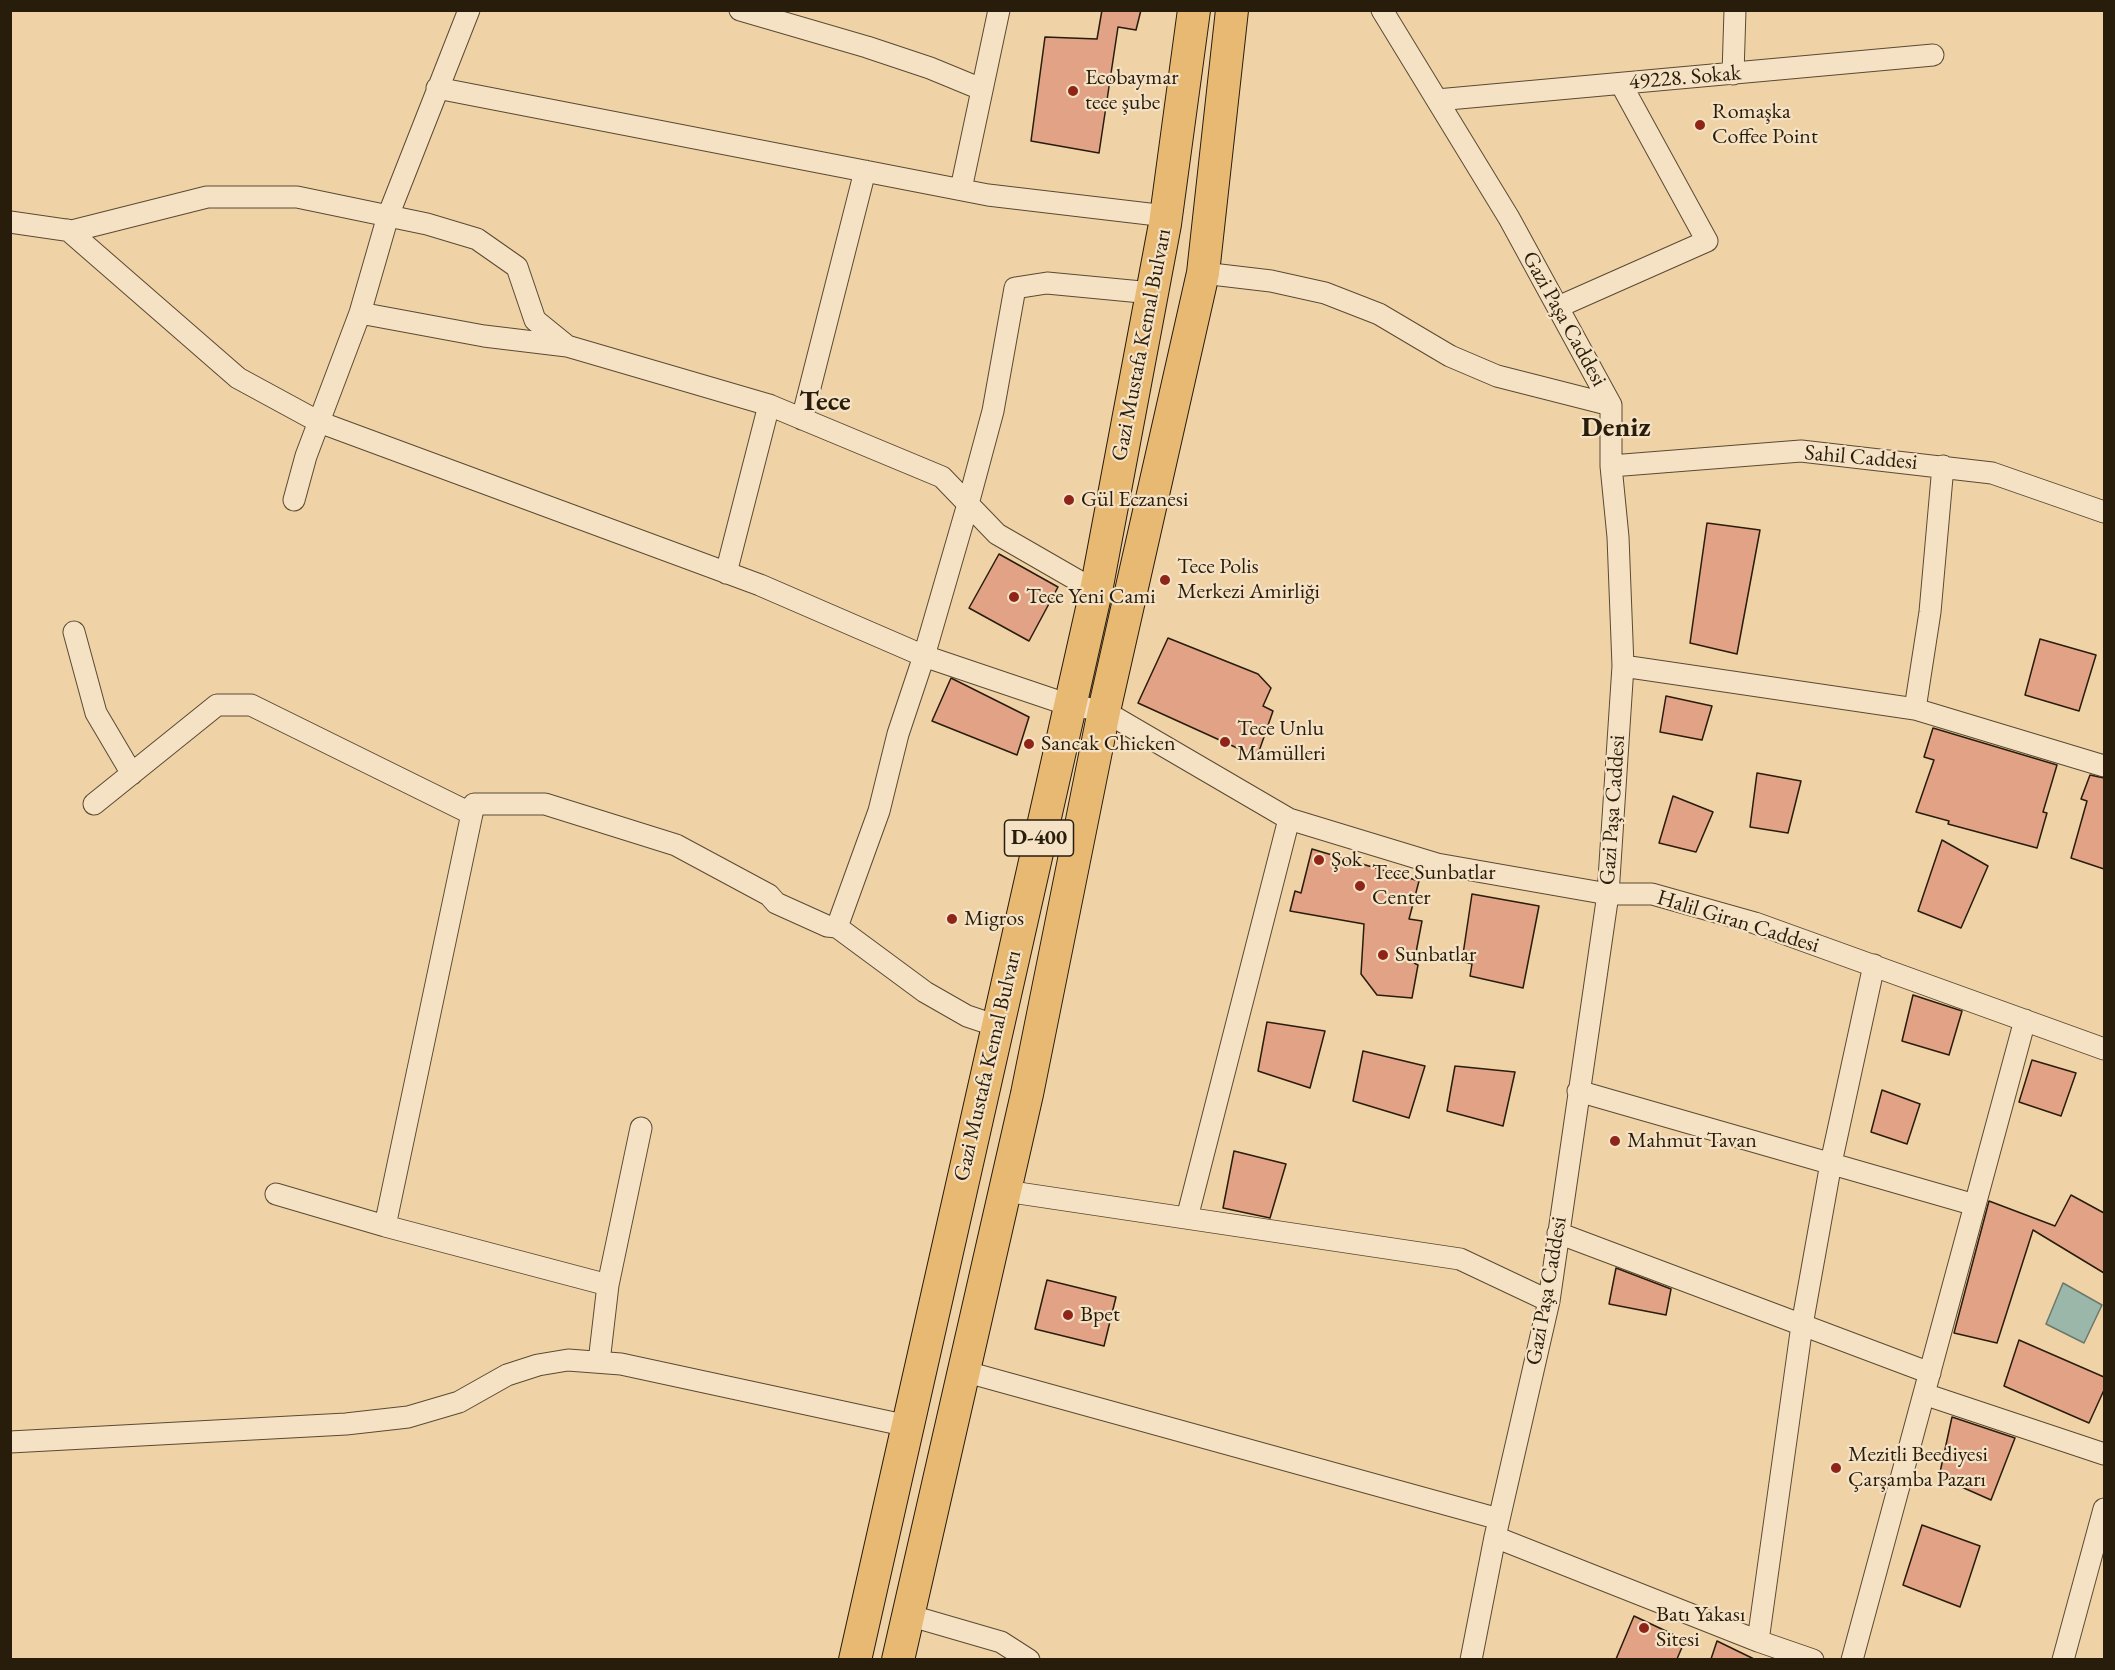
<!DOCTYPE html>
<html>
<head>
<meta charset="utf-8">
<style>
	body { margin:0 }
	#map { position:relative; width:2115px; height:1670px; overflow:hidden; background:#efd2a6; font-family:"EB Garamond",serif }
	canvas { display:block }
	.frame { position:absolute; inset:0; border:12px solid #281c0b; pointer-events:none }
</style>
</head>
<body>
<div id="map">
<canvas width="2115" height="1670"></canvas>
<div class="frame"></div>
</div>
<script>
const context = document.querySelector('canvas').getContext('2d');
context.lineJoin = 'round';
function paint(path, color) {
  context.fillStyle = color;
  context.fill(path, 'evenodd');
}
function poly(rows) {
  const path = new Path2D();
  for (const r of rows) {
    path.moveTo(r[0], r[1]);
    for (let i = 2; i < r.length; i += 2) path.lineTo(r[i], r[i + 1]);
  }
  return path;
}
function strokePath(path, color, width, dash) {
  context.strokeStyle = color;
  context.lineWidth = width;
  context.lineCap = dash ? 'butt' : 'round';
  context.setLineDash(dash || []);
  context.stroke(path);
}
function drawText(font, color, halo, rows, align = 'center') {
  context.font = font + ' "EB Garamond",serif';
  context.lineWidth = 4.5;
  context.setLineDash([]);
  context.textBaseline = 'middle';
  context.strokeStyle = halo;
  context.fillStyle = color;
  for (const [text, x, y, turn = 0] of rows) {
    context.save();
    context.translate(x, y);
    context.rotate((+turn || 0) * Math.PI / 180);
    context.textAlign = isNaN(turn) ? turn : align;
    if (halo) context.strokeText(text, 0, 0);
    context.fillText(text, 0, 0);
    context.restore();
  }
}
const water = poly([
	[2063,1283,2102,1305,2084,1343,2046,1324,2063,1283]
]);
const building = poly([
	[1102,10,1141,10,1136,30,1118,27,1099,153,1031,141,1045,37,1097,39,1102,10],
	[1707,523,1760,530,1737,654,1690,643,1707,523],
	[999,554,1058,587,1029,641,969,608,999,554],
	[1168,638,1258,674,1271,688,1263,706,1273,711,1257,757,1138,703,1168,638],
	[2040,639,2096,655,2079,711,2025,695,2040,639],
	[951,678,1029,717,1017,755,932,721,951,678],
	[1666,696,1712,706,1702,740,1660,732,1666,696],
	[1933,728,2057,765,2043,812,2047,813,2037,848,1948,824,1949,821,1916,812,1934,760,1924,757,1933,728],
	[1757,773,1801,781,1788,833,1750,827,1757,773],
	[2090,775,2104,778,2104,869,2071,858,2087,801,2081,799,2090,775],
	[1673,796,1713,812,1696,852,1659,843,1673,796],
	[1942,840,1988,866,1961,928,1918,911,1942,840],
	[1312,849,1419,881,1409,919,1422,921,1414,963,1418,965,1412,998,1377,995,1361,974,1364,924,1290,911,1295,891,1301,893,1312,849],
	[1472,894,1539,906,1523,988,1470,976,1472,964,1462,961,1472,894],
	[1913,995,1962,1011,1949,1055,1902,1041,1913,995],
	[1267,1022,1325,1031,1310,1088,1258,1071,1267,1022],
	[1363,1051,1425,1066,1409,1118,1353,1101,1363,1051],
	[2032,1060,2076,1073,2061,1116,2019,1102,2032,1060],
	[1455,1066,1515,1072,1503,1126,1447,1111,1455,1066],
	[1882,1090,1920,1104,1907,1144,1871,1132,1882,1090],
	[1234,1151,1286,1164,1270,1218,1223,1208,1234,1151],
	[2071,1195,2104,1213,2104,1273,2033,1230,1997,1343,1954,1333,1989,1201,2055,1226,2071,1195],
	[1616,1268,1671,1289,1666,1315,1609,1304,1616,1268],
	[1047,1280,1116,1297,1104,1346,1035,1329,1047,1280],
	[2019,1340,2104,1377,2104,1390,2089,1423,2004,1386,2019,1340],
	[1952,1417,2015,1438,1991,1500,1939,1477,1952,1417],
	[1922,1525,1980,1546,1960,1607,1903,1585,1922,1525],
	[1634,1616,1685,1640,1677,1659,1616,1659,1634,1616],
	[1717,1641,1754,1659,1711,1659,1717,1641]
]);
const minor = poly([
	[740,10,867,47,930,68,981,89],
	[1382,10,1509,218,1611,405,1611,466,1618,537,1623,666,1608,894,1549,1301,1495,1537,1471,1660],
	[1733,74,1735,10],
	[437,88,988,195,1166,216],
	[1437,100,1933,55],
	[961,189,999,10],
	[10,222,72,231,207,197,297,197,427,224,477,239,517,267,535,320,567,346,769,405,942,477,997,534,1096,591],
	[68,230,238,378,319,422,760,585,924,656,1069,705,1104,711,1289,819,1437,864,1608,894,1652,894,1755,923,2104,1049],
	[1203,273,1271,281,1325,293,1379,314,1450,356,1497,376,1611,405],
	[1558,307,1707,241,1621,84],
	[360,313,484,336,567,346],
	[802,419,865,171],
	[1611,466,1801,451,1992,473,2104,512],
	[294,500,306,456,360,313,388,216,469,10],
	[726,573,769,405],
	[74,632,96,713,132,774],
	[1623,666,1915,709,2104,766],
	[1915,709,1930,612,1943,466],
	[94,804,217,705,251,705,472,814],
	[837,927,879,811,898,734,924,656,968,504,993,411,1015,288,1047,283,1152,293],
	[1578,1091,1975,1205],
	[1005,1191,1460,1259,1549,1301],
	[276,1194,385,1226],
	[1187,1218,1289,819],
	[1558,1233,1930,1373],
	[608,1285,641,1128],
	[599,1362,608,1285,385,1226,474,804,545,804,676,845,769,895,776,903,827,926,837,927,925,992,967,1016,997,1026],
	[963,1371,1499,1519],
	[1924,1394,2104,1454],
	[10,1442,346,1424,408,1417,459,1402,507,1375,538,1365,568,1360,621,1364,908,1426],
	[1495,1537,1758,1641,1813,1660],
	[908,1615,1001,1642,1029,1660],
	[1758,1641,1802,1325,1831,1163,1874,965],
	[1852,1660,2025,1020],
	[2063,1660,2104,1509]
]);
const highway = poly([
	[855,1660,1096,591,1165,224,1194,10],
	[898,1660,1027,1094,1104,711,1203,273,1232,10]
]);
const markers = [
	[1073,91,6,"#8f2418"],
	[1700,125,6,"#8f2418"],
	[1069,500,6,"#8f2418"],
	[1165,580,6,"#8f2418"],
	[1014,597,6,"#8f2418"],
	[1225,742,6,"#8f2418"],
	[1029,744,6,"#8f2418"],
	[1319,860,6,"#8f2418"],
	[1360,886,6,"#8f2418"],
	[952,919,6,"#8f2418"],
	[1383,955,6,"#8f2418"],
	[1615,1141,6,"#8f2418"],
	[1068,1315,6,"#8f2418"],
	[1836,1468,6,"#8f2418"],
	[1644,1628,6,"#8f2418"]
];
const shields = [
	[1039,838,69]
];
const shieldNames = [
	["D-400",1039,838]
];
const poiNames = [
	["Ecobaymar",1085,78],
	["tece şube",1085,103],
	["Romaşka",1712,112],
	["Coffee Point",1712,137],
	["Gül Eczanesi",1081,500],
	["Tece Polis",1177,567],
	["Merkezi Amirliği",1177,592],
	["Tece Yeni Cami",1026,597],
	["Tece Unlu",1237,729],
	["Mamülleri",1237,754],
	["Sancak Chicken",1041,744],
	["Şok",1331,860],
	["Tece Sunbatlar",1372,873],
	["Center",1372,898],
	["Migros",964,919],
	["Sunbatlar",1395,955],
	["Mahmut Tavan",1627,1141],
	["Bpet",1080,1315],
	["Mezitli Beediyesi",1848,1455],
	["Çarşamba Pazarı",1848,1480],
	["Batı Yakası",1656,1615],
	["Sitesi",1656,1640]
];
const streetNames = [
	["49228. Sokak",1685,78,-5],
	["Gazi Paşa Caddesi",1564,319,61],
	["Gazi Mustafa Kemal Bulvarı",1142,345,-79],
	["Sahil Caddesi",1861,458,5],
	["Gazi Paşa Caddesi",1613,810,-86],
	["Halil Giran Caddesi",1738,922,17],
	["Gazi Mustafa Kemal Bulvarı",988,1066,-77],
	["Gazi Paşa Caddesi",1547,1291,-80]
];
const districtNames = [
	["Tece",825,402],
	["Deniz",1616,428]
];
paint(water, '#9ab7aa');
strokePath(water, '#6c796a', 1.5);
paint(building, '#e2a285');
strokePath(building, '#281c0b', 1.5);
strokePath(minor, '#5a4a32', 23);
strokePath(highway, '#281c0b', 34);
strokePath(minor, '#f5e2c5', 21);
strokePath(highway, '#e8b973', 32);
for (const [x, y, r, color] of markers) {
  const dot = new Path2D();
  dot.arc(x, y, r, 0, 2 * Math.PI);
  context.fillStyle = color;
  context.fill(dot);
  strokePath(dot, '#f5e2c5', 2);
}
for (const [x, y, w] of shields) {
  const box = new Path2D();
  box.roundRect(x - w / 2, y - 18, w, 36, 4.5);
  context.fillStyle = '#f5e2c5';
  context.fill(box);
  strokePath(box, '#281c0b', 1.5);
}
drawText('bold 21px', '#281c0b', null, shieldNames);
drawText('22px', '#281c0b', '#f5e2c5', poiNames, 'left');
drawText('22px', '#281c0b', '#f5e2c5', streetNames);
drawText('bold 28px', '#281c0b', '#f5e2c5', districtNames);
</script>
</body>
</html>
